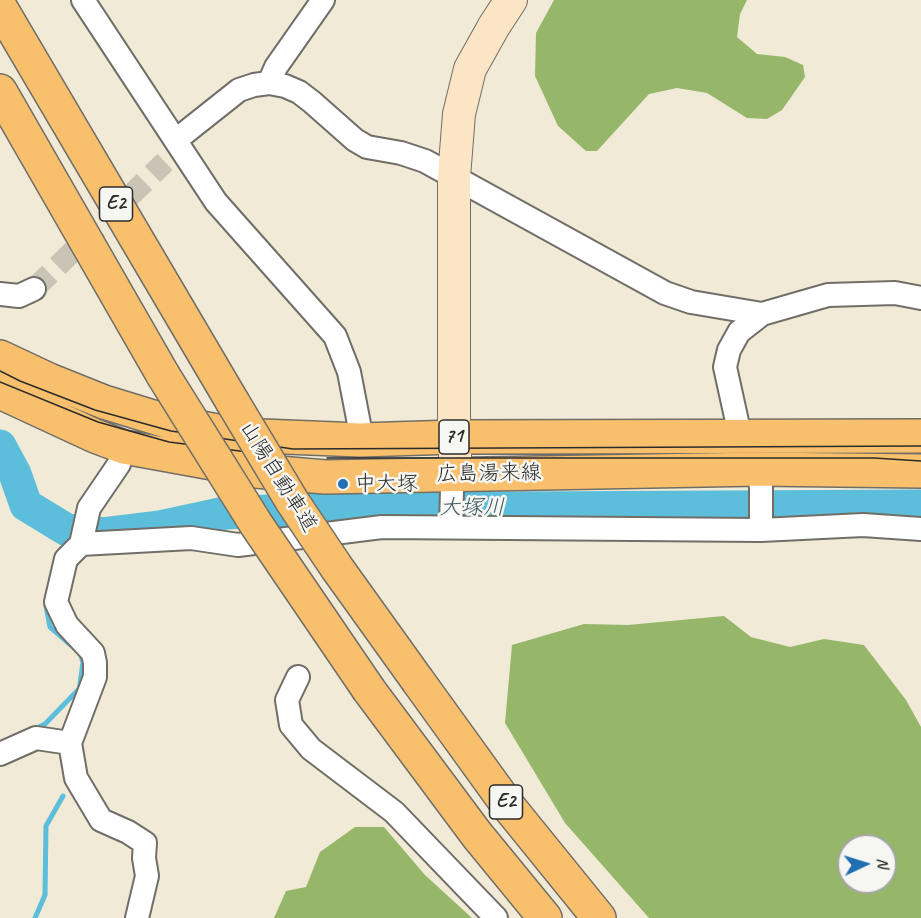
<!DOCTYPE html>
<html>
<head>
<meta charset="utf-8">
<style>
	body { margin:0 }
	#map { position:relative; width:921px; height:918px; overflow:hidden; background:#f0ead7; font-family:Caveat,sans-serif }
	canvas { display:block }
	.north { position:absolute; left:837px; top:834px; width:60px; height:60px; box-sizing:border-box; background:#f6f6f2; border:2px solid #a5a5a2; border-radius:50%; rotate:86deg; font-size:16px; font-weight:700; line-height:24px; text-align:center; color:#2b2b2b }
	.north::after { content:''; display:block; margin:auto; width:21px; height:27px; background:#1f6fb2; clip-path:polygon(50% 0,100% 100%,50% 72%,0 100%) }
</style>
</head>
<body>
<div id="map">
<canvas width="921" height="918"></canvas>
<div class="north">N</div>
</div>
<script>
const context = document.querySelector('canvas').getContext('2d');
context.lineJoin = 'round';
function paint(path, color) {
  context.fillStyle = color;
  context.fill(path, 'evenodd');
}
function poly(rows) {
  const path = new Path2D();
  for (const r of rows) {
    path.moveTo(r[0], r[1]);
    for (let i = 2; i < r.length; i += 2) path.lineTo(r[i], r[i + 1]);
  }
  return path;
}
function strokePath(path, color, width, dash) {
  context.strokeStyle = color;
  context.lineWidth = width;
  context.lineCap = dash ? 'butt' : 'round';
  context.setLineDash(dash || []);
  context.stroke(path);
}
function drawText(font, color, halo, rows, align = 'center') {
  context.font = font + ' Caveat,"Klee One",sans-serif';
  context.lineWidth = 5;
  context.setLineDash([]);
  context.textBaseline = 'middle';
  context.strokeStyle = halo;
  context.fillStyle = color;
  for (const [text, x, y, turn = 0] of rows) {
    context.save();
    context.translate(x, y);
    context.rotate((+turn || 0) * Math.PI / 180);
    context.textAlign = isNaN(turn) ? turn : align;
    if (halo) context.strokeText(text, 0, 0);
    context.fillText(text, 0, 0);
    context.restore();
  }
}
const forest = poly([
	[554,0,747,0,740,14,737,37,757,54,785,57,803,65,805,77,782,110,767,119,747,118,707,93,677,88,649,94,597,151,586,151,558,126,535,76,536,33],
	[724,616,751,637,790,647,824,639,864,645,906,700,921,727,921,918,649,918,565,823,505,723,512,645,584,624,628,625],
	[849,846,885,846,885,882,849,882],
	[355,827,384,827,425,875,472,918,274,918,286,891,306,887,320,852]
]);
const stream = poly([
	[47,601,46,606,50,627,80,653,83,662,79,691],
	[35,729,45,724,79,689],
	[35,918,45,895,46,826,63,796]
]);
const river = poly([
	[0,446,15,474,26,505,67,530,103,534,160,527,225,513,312,509,921,506]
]);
const streetTunnel = poly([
	[34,289,165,162]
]);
const street = poly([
	[83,0,216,202,335,336,349,372,360,429,360,440],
	[269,83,276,67,323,0],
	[176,140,239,90,254,85,269,83,285,86,299,92,312,102,355,140,367,147,401,153,425,161,665,293,691,302,762,314],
	[0,294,19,296,34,289],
	[740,435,725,367,729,350,739,332,762,314,828,295,895,293,921,298],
	[124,447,119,464,89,508,81,544,66,559,56,602,67,625,93,653,95,663,95,677,70,743,76,778,101,820,128,832,145,843,144,858,147,876,137,918],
	[759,469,761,488,761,530],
	[451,526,452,490,456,475],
	[81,544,191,538,238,545,382,527,761,530,863,525,921,529],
	[298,677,287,700,291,725,311,749,394,812,496,918],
	[0,754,36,738,70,743]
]);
const secondary = poly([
	[456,475,454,437,454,177,459,114,470,69,494,26,511,0]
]);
const primary = poly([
	[0,357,49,380,104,402,166,421,237,435,360,440,454,437,921,436],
	[0,392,95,436,124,447,256,471,325,477,759,469,921,471]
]);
const highway = poly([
	[0,7,232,401],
	[0,91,163,375],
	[418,681,509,807,599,918],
	[369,690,477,835,545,918]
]);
const tram = poly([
	[0,371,20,381,95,410,171,431,293,449,921,446],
	[0,382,98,422,169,442,279,456],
	[327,458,874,458,921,461]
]);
const highwayBridge = poly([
	[163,375,256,524,369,690],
	[232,401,292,501,337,568,418,681]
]);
const markers = [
	[343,484,6,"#1f6fb2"]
];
const shields = [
	[116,204,33],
	[454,437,30],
	[506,802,33]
];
const shieldNames = [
	["E2",116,204],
	["71",454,437],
	["E2",506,802]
];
const streetNames = [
	["広島湯来線",489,474,-1],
	["山陽自動車道",278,477,58]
];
const poiNames = [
	["中大塚",355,484]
];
const waterNames = [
	["大塚川",472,508]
];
paint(forest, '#96b669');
strokePath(stream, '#5dbedb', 5);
strokePath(river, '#5dbedb', 33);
strokePath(streetTunnel, '#c9c4b5', 22, [22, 11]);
strokePath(street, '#706e67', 26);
strokePath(secondary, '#706e67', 34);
strokePath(primary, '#706e67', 36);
strokePath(highway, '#706e67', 36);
strokePath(street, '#fff', 22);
strokePath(secondary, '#fce5c4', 32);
strokePath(primary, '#f8bf6c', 33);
strokePath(highway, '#f8bf6c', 33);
strokePath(tram, '#2b2b2b', 1.5);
strokePath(highwayBridge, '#706e67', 36, []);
strokePath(highwayBridge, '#f8bf6c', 33);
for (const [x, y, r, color] of markers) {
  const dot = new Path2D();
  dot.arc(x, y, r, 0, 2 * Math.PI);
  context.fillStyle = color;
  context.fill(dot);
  strokePath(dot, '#f6f6f2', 2);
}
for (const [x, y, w] of shields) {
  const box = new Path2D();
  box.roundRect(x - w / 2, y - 17, w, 34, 4.5);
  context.fillStyle = '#f6f6f2';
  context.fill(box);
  strokePath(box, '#2b2b2b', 1.5);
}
drawText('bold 20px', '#2b2b2b', null, shieldNames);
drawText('21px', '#2b2b2b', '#f6f6f2', streetNames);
drawText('21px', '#2b2b2b', '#f6f6f2', poiNames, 'left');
drawText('italic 22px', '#3a5760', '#f6f6f2', waterNames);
</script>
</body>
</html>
